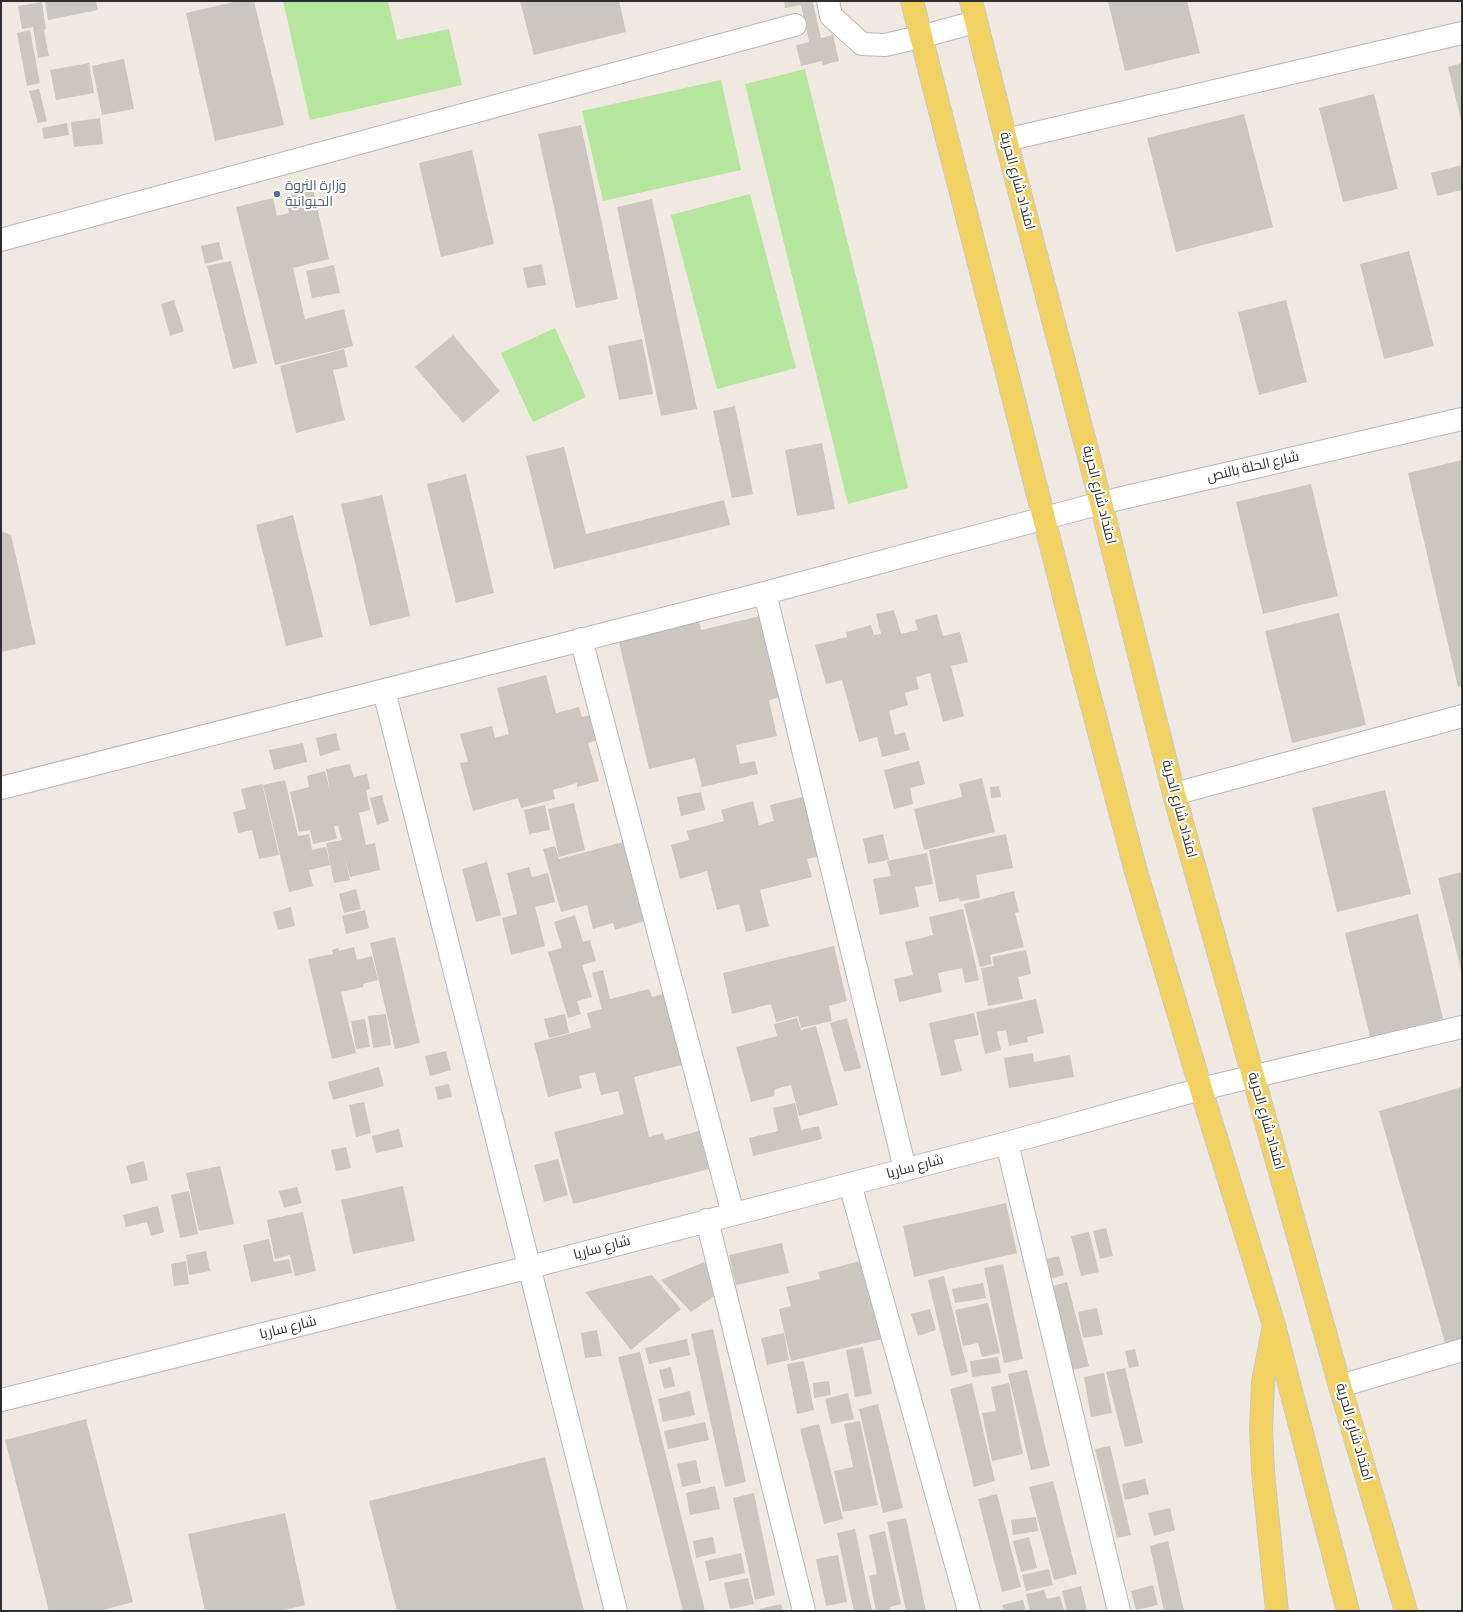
<!DOCTYPE html>
<html>
<head>
<meta charset="utf-8">
<style>
	body { margin:0 }
	#map { position:relative; width:1463px; height:1612px; overflow:hidden; background:#efe9e1; font-family:Manrope,sans-serif }
	canvas { display:block }
	.frame { position:absolute; inset:0; border:2px solid #2e2e2e; pointer-events:none }
</style>
</head>
<body>
<div id="map">
<canvas width="1463" height="1612"></canvas>
<div class="frame"></div>
</div>
<script>
const context = document.querySelector('canvas').getContext('2d');
context.lineJoin = 'round';
function paint(path, color) {
  context.fillStyle = color;
  context.fill(path, 'evenodd');
}
function poly(rows) {
  const path = new Path2D();
  for (const r of rows) {
    path.moveTo(r[0], r[1]);
    for (let i = 2; i < r.length; i += 2) path.lineTo(r[i], r[i + 1]);
  }
  return path;
}
function strokePath(path, color, width, dash) {
  context.strokeStyle = color;
  context.lineWidth = width;
  context.lineCap = dash ? 'butt' : 'round';
  context.setLineDash(dash || []);
  context.stroke(path);
}
function drawText(font, color, halo, rows, align = 'center') {
  context.font = font + ' Manrope,Cairo,sans-serif';
  context.lineWidth = 4;
  context.setLineDash([]);
  context.textBaseline = 'middle';
  context.strokeStyle = halo;
  context.fillStyle = color;
  for (const [text, x, y, turn = 0] of rows) {
    context.save();
    context.translate(x, y);
    context.rotate((+turn || 0) * Math.PI / 180);
    context.textAlign = isNaN(turn) ? turn : align;
    if (halo) context.strokeText(text, 0, 0);
    context.fillText(text, 0, 0);
    context.restore();
  }
}
const green = poly([
	[283,1,388,1,397,40,449,29,462,85,310,120],
	[805,69,908,488,848,504,745,84],
	[721,80,741,170,603,201,582,111],
	[750,194,796,368,717,389,671,215],
	[555,328,586,397,533,422,501,353]
]);
const building = poly([
	[45,1,96,1,98,10,48,20],
	[238,1,254,1,284,125,215,141,186,13],
	[520,1,619,1,626,32,534,55],
	[784,1,819,1,813,3,821,38,833,35,839,61,823,65,822,61,801,66,796,45,809,42,801,5,785,8],
	[1108,1,1187,1,1200,53,1125,71],
	[42,2,46,29,44,30,49,56,38,58,33,27,22,29,18,6],
	[30,30,40,83,27,86,17,33],
	[124,59,134,109,102,115,92,66],
	[89,63,94,93,56,100,50,70],
	[1462,63,1462,120,1461,120,1448,67],
	[39,89,47,121,38,123,29,91],
	[1374,94,1398,189,1343,202,1319,108],
	[1244,114,1273,227,1176,252,1147,138],
	[100,118,103,144,74,147,71,122],
	[67,123,69,135,44,139,42,128],
	[581,125,618,299,576,308,538,134],
	[472,150,494,244,441,257,419,163],
	[1462,165,1462,190,1437,196,1431,173],
	[313,189,329,259,293,268,305,319,344,309,353,346,275,365,236,207,273,198,277,216,289,213,285,196],
	[652,199,697,409,661,416,617,207],
	[219,242,223,259,205,264,201,246],
	[1409,251,1434,346,1384,359,1360,264],
	[231,261,257,363,233,369,207,266],
	[542,264,546,285,527,288,523,268],
	[334,265,340,293,312,298,306,271],
	[174,300,184,331,170,336,161,304],
	[1286,300,1307,382,1259,395,1238,312],
	[453,335,500,391,463,423,415,367],
	[642,339,653,394,619,400,608,346],
	[344,349,348,367,333,370,345,420,296,433,280,366],
	[735,406,753,494,732,498,713,411],
	[822,443,835,509,797,516,785,450],
	[564,447,586,534,724,500,730,525,554,569,526,456],
	[1462,460,1462,686,1458,687,1408,473],
	[466,474,494,593,456,603,427,484],
	[1311,484,1338,596,1263,614,1236,502],
	[382,495,410,616,370,626,341,504],
	[293,515,323,637,286,646,256,525],
	[1,531,11,535,36,644,1,652],
	[894,610,901,634,918,630,915,620,937,614,943,636,960,632,968,662,951,666,964,716,943,722,930,673,916,677,919,689,905,693,908,705,889,711,895,735,905,732,910,750,882,757,877,737,859,742,842,680,826,684,815,645,847,637,846,632,871,625,874,635,881,634,876,614],
	[1339,613,1366,725,1292,743,1265,631],
	[769,614,788,695,769,700,777,736,736,745,740,764,755,761,758,774,702,787,695,758,649,769,617,634,698,615,701,630],
	[546,675,556,713,579,707,582,717,598,713,605,738,588,743,599,781,577,787,577,783,553,790,555,799,521,808,518,798,473,811,460,763,468,762,460,734,492,726,495,738,509,734,497,688],
	[336,733,340,750,320,756,316,738],
	[303,743,307,762,274,770,269,750],
	[919,761,925,784,910,788,913,804,894,809,884,770],
	[350,764,354,777,367,774,370,789,366,790,370,810,359,813,366,845,375,843,380,870,350,877,344,854,350,880,334,883,326,843,342,840,338,826,334,826,337,839,313,844,310,830,299,832,290,792,309,787,307,776,325,771,331,795,326,769],
	[982,778,995,832,924,850,914,809,962,797,959,784],
	[285,780,298,836,309,834,312,850,326,847,330,865,309,870,313,886,289,892,263,785],
	[262,784,279,855,259,859,252,830,238,833,233,812,246,809,241,789],
	[999,786,1001,797,991,798,990,787],
	[1385,790,1411,894,1337,912,1312,808],
	[701,792,705,810,681,816,677,797],
	[382,795,389,821,377,825,370,798],
	[811,795,826,855,807,859,812,877,760,890,769,926,746,932,739,904,717,910,707,871,680,879,671,845,689,840,687,831,724,821,721,810,753,801,759,825,774,821,770,805],
	[574,803,585,850,559,857,548,809],
	[545,805,550,830,529,834,524,810],
	[883,834,889,860,868,864,863,839],
	[1006,834,1013,868,976,875,980,898,960,901,959,898,939,902,929,850],
	[631,840,652,919,615,930,613,923,593,929,587,905,561,912,543,849,555,846,559,859],
	[927,853,933,884,915,887,919,907,880,915,873,879,891,876,887,861],
	[487,862,501,915,476,922,462,869],
	[529,867,532,877,548,873,555,902,535,907,545,946,511,955,502,918,517,914,507,873],
	[1462,872,1462,970,1461,970,1438,878],
	[356,889,361,909,344,913,339,894],
	[1014,891,1019,912,1015,913,1024,947,990,955,992,964,980,967,964,904],
	[291,907,295,926,278,930,273,912],
	[963,909,979,980,965,983,962,968,938,973,942,992,899,1002,894,979,913,975,905,942,933,935,929,917],
	[365,910,369,928,346,934,342,916],
	[1418,914,1443,1019,1370,1037,1345,933],
	[575,915,583,942,590,940,596,961,582,965,592,997,577,1001,581,1014,568,1018,548,952,562,948,554,922],
	[395,937,420,1043,395,1049,370,943],
	[834,946,847,1001,829,1006,832,1021,801,1028,798,1016,776,1022,771,1004,732,1014,723,973],
	[354,947,357,960,372,956,378,980,363,984,363,987,341,992,356,1053,332,1059,308,959,333,954,332,950,338,948,339,951],
	[1026,950,1031,974,1018,977,1023,999,988,1006,981,968,994,966,992,957],
	[603,970,610,999,649,989,652,997,666,993,685,1064,634,1077,649,1137,663,1133,665,1140,699,1131,709,1169,573,1204,554,1132,624,1114,618,1091,601,1095,595,1072,579,1076,582,1088,548,1097,534,1043,591,1028,587,1013,602,1009,592,973],
	[1036,999,1044,1033,1027,1037,1028,1042,1009,1046,1006,1030,997,1032,1001,1050,985,1054,976,1012],
	[974,1013,979,1035,954,1040,962,1071,941,1076,929,1023],
	[386,1014,391,1045,373,1048,368,1016],
	[565,1014,569,1033,549,1038,544,1019],
	[797,1018,801,1030,816,1026,838,1105,799,1116,791,1085,775,1089,774,1096,751,1102,736,1047,777,1036,774,1024],
	[847,1018,861,1068,844,1072,830,1023],
	[365,1019,370,1047,356,1049,351,1021],
	[446,1051,451,1070,430,1076,425,1056],
	[1033,1053,1034,1062,1070,1055,1074,1077,1009,1088,1004,1058],
	[379,1067,384,1086,333,1100,328,1082],
	[449,1084,452,1097,438,1100,435,1087],
	[1462,1087,1462,1345,1447,1350,1379,1111],
	[364,1102,371,1133,356,1137,349,1105],
	[795,1103,801,1130,819,1126,822,1139,753,1156,749,1138,778,1131,773,1108],
	[399,1129,403,1147,376,1153,372,1136],
	[346,1147,351,1168,336,1171,331,1150],
	[558,1159,568,1195,544,1202,534,1165],
	[144,1161,148,1180,131,1184,126,1166],
	[220,1166,234,1224,199,1231,186,1173],
	[403,1186,415,1241,353,1254,341,1200],
	[297,1187,302,1203,284,1208,279,1191],
	[189,1191,198,1234,180,1238,171,1195],
	[1006,1203,1017,1253,914,1277,903,1226],
	[158,1206,164,1232,151,1236,147,1222,126,1227,123,1215],
	[303,1212,316,1271,295,1276,290,1255,275,1259,267,1220],
	[1106,1228,1113,1256,1100,1259,1093,1231],
	[1089,1232,1099,1272,1081,1276,1071,1236],
	[269,1239,274,1262,289,1259,292,1273,251,1282,243,1245],
	[782,1243,789,1273,736,1285,729,1255],
	[206,1251,210,1271,189,1275,186,1255],
	[1059,1256,1064,1275,1050,1279,1046,1259],
	[864,1260,882,1339,791,1361,779,1309,791,1306,786,1287,820,1279,818,1272],
	[186,1261,189,1284,174,1286,171,1264],
	[704,1262,720,1292,691,1312,661,1280],
	[1003,1264,1023,1359,1004,1363,984,1268],
	[652,1275,681,1309,631,1350,585,1292],
	[944,1276,968,1372,951,1376,928,1280],
	[1067,1282,1089,1366,1073,1370,1050,1287],
	[983,1283,986,1298,955,1303,952,1289],
	[988,1303,1000,1353,982,1357,978,1343,963,1346,955,1310],
	[1097,1308,1103,1335,1083,1338,1078,1312],
	[930,1309,936,1330,918,1336,911,1314],
	[713,1329,746,1482,725,1487,691,1334],
	[597,1330,602,1356,585,1358,581,1333],
	[784,1333,789,1360,767,1365,761,1338],
	[687,1339,690,1355,649,1364,645,1348],
	[863,1347,872,1394,855,1397,846,1350],
	[1135,1349,1139,1366,1129,1368,1125,1351],
	[640,1352,705,1611,683,1611,618,1357],
	[998,1357,1001,1373,972,1377,970,1361],
	[804,1361,814,1410,797,1414,787,1364],
	[671,1367,675,1386,664,1389,659,1370],
	[1125,1368,1143,1443,1125,1447,1106,1372],
	[1027,1370,1050,1466,1031,1470,1008,1374],
	[1104,1373,1112,1413,1091,1417,1084,1377],
	[829,1381,831,1395,814,1398,813,1383],
	[972,1383,995,1481,974,1487,950,1389],
	[1009,1383,1023,1454,992,1461,982,1413,996,1411,991,1387],
	[690,1391,695,1415,663,1422,658,1399],
	[848,1393,854,1419,831,1424,825,1399],
	[878,1404,903,1508,883,1513,859,1409],
	[86,1419,133,1602,99,1611,49,1611,5,1440],
	[860,1421,878,1505,843,1512,834,1471,853,1467,844,1424],
	[705,1422,709,1440,668,1449,664,1431],
	[819,1424,843,1519,824,1524,800,1429],
	[1110,1446,1131,1535,1117,1538,1095,1449],
	[545,1457,584,1611,397,1611,369,1501],
	[696,1460,701,1483,682,1487,677,1464],
	[1145,1479,1149,1494,1125,1500,1122,1484],
	[1053,1481,1077,1574,1054,1580,1029,1487],
	[715,1486,720,1509,690,1515,686,1493],
	[754,1493,775,1595,755,1600,733,1498],
	[997,1494,1021,1587,1002,1592,978,1499],
	[1170,1508,1175,1530,1154,1536,1148,1513],
	[285,1513,305,1605,280,1611,205,1611,188,1534],
	[1036,1517,1038,1531,1013,1535,1011,1520],
	[906,1518,926,1611,906,1611,887,1522],
	[855,1529,872,1611,854,1611,837,1533],
	[885,1531,901,1604,890,1607,891,1611,876,1611,869,1576,877,1574,869,1535],
	[713,1537,716,1553,696,1558,693,1541],
	[1029,1537,1037,1568,1021,1572,1013,1541],
	[1168,1541,1184,1611,1164,1611,1150,1546],
	[741,1553,745,1573,709,1581,705,1561],
	[838,1555,847,1602,826,1606,816,1559],
	[1049,1569,1053,1585,1026,1591,1022,1575],
	[748,1578,754,1604,730,1609,724,1583],
	[1153,1585,1158,1605,1136,1610,1131,1591],
	[1081,1586,1087,1611,1067,1611,1062,1591],
	[1044,1590,1047,1599,1060,1596,1064,1611,1030,1611,1026,1594],
	[1023,1600,1026,1611,1004,1611,1002,1605],
	[781,1604,783,1611,759,1611,759,1609]
]);
const minor = poly([
	[828,1,831,16,862,44,885,45,920,37,975,22],
	[1006,140,1462,33],
	[1,240,795,25],
	[765,593,905,1169],
	[581,639,733,1214],
	[384,691,616,1611],
	[1,788,765,593,1101,503,1462,419],
	[1174,794,1462,716],
	[1007,1143,1119,1611],
	[850,1184,969,1611],
	[707,1220,804,1611],
	[1340,1386,1462,1350],
	[1,1400,530,1267,850,1184,1007,1143,1201,1089,1462,1027]
]);
const major = poly([
	[912,1,1084,675,1135,868,1201,1089,1274,1325,1348,1611],
	[971,1,1006,140,1101,503,1174,794,1340,1386,1406,1611],
	[1273,1330,1263,1382,1261,1429,1263,1472,1277,1611]
]);
const markers = [
	[277,194,4,"#5c6f8a"]
];
const streetNames = [
	["امتداد شارع الحرية",1017,181,75],
	["شارع الحلة بالنص",1253,467,-13],
	["امتداد شارع الحرية",1099,495,76],
	["امتداد شارع الحرية",1179,809,75],
	["امتداد شارع الحرية",1266,1121,74],
	["شارع ساريا",915,1167,-15],
	["شارع ساريا",602,1248,-15],
	["شارع ساريا",288,1328,-14],
	["امتداد شارع الحرية",1354,1432,74]
];
const serviceNames = [
	["وزارة الثروة",285,186],
	["الحيوانية",285,202]
];
paint(green, '#b6e59e');
paint(building, '#cbc7bf');
strokePath(minor, '#b4b7c1', 24);
strokePath(major, '#c9c9c9', 24);
strokePath(minor, '#fff', 22);
strokePath(major, '#f2d163', 22);
for (const [x, y, r, color] of markers) {
  const dot = new Path2D();
  dot.arc(x, y, r, 0, 2 * Math.PI);
  context.fillStyle = color;
  context.fill(dot);
  strokePath(dot, '#fff', 1.5);
}
drawText('14px', '#2e2e2e', '#fff', streetNames);
drawText('14px', '#4e5e75', '#fff', serviceNames, 'left');
</script>
</body>
</html>
